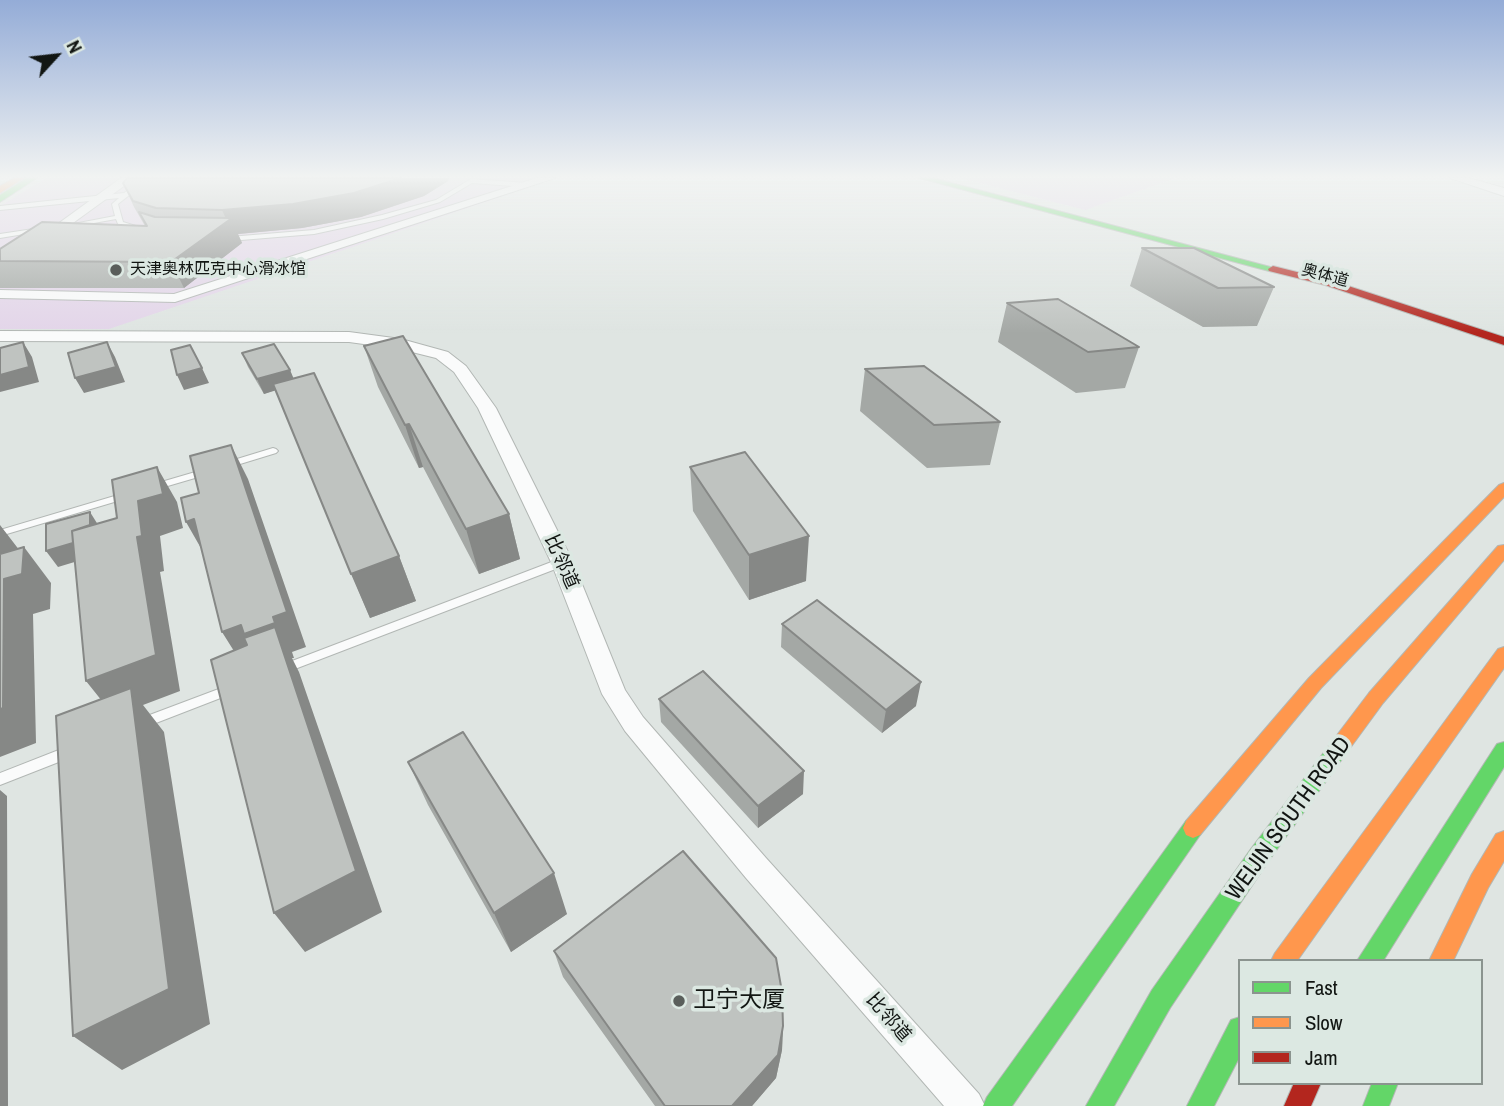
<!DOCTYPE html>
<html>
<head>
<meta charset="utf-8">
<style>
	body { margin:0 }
	#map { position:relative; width:1504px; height:1106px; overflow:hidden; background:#dfe5e2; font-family:"Archivo Narrow",sans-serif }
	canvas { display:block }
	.legend { position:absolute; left:1238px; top:959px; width:245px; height:126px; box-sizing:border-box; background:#dce8e2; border:2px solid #8b948f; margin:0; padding:9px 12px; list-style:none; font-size:21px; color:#121613 }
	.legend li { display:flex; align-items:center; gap:14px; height:35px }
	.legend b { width:35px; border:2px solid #8b948f }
	.north { position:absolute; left:21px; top:21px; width:70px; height:70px; -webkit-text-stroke:5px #dce8e2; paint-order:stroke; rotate:63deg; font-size:19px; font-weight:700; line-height:28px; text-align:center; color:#121613 }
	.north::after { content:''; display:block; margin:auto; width:24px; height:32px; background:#121613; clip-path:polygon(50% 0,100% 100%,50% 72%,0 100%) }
</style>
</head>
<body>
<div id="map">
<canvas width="1504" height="1106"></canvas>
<ul class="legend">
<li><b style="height:9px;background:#63d668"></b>Fast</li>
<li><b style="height:9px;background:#ff974d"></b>Slow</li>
<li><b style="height:9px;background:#b3261e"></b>Jam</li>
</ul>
<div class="north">N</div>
</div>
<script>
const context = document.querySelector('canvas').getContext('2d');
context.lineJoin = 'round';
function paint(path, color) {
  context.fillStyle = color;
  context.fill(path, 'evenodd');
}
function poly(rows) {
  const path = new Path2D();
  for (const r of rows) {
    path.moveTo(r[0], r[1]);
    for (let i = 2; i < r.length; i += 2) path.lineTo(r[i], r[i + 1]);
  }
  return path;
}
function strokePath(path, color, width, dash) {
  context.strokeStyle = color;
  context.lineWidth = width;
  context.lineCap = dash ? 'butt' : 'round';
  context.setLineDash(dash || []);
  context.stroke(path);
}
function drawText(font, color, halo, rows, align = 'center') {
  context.font = font + ' "Archivo Narrow","Noto Sans SC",sans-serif';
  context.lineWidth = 7;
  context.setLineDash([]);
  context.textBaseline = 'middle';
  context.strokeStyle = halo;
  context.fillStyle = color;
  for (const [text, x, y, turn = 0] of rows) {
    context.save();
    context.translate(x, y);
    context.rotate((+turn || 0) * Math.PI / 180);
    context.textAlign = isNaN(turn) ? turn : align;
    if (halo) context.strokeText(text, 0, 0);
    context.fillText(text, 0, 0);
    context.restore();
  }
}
const green = poly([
	[46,178,557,178,109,329,0,329,0,206],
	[960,178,1176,178,1085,210]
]);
const lane = poly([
	[150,178,158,178,142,185,118,204,123,222,142,228,142,230,140,231,118,224,116,219,66,228,63,226,115,216,112,204,119,198,0,210,0,206,124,193,138,183,150,178],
	[471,179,527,183,530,185,527,187,472,183,440,202,383,219,314,234,229,241,226,239,229,237,314,230,382,215,436,200,471,179],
	[40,228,43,230,42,231,0,238,0,234,40,228],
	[273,448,276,449,278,451,276,453,227,468,222,465,224,463,273,448],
	[209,468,214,471,212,473,154,490,149,487,151,485,209,468],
	[128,492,133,495,131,497,0,536,0,530,128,492],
	[562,558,567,562,566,565,287,672,283,674,279,672,277,669,279,666,562,558],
	[232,684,236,686,238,689,236,692,143,728,139,727,137,723,139,719,232,684],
	[69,746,74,748,76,752,74,756,0,785,0,773,69,746]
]);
const street = poly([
	[121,178,135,178,0,276,0,266,121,178],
	[537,178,555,178,175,302,0,298,0,290,174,294,537,178],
	[1450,178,1469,178,1504,188,1504,196,1450,178],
	[0,331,349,332,401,339,448,352,466,366,496,408,573,562,625,690,643,717,766,858,979,1094,985,1106,944,1106,746,878,625,731,602,694,551,562,478,408,454,372,436,358,400,349,349,342,0,341,0,331]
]);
const fast = poly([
	[27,178,37,178,0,202,0,195,27,178],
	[919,178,933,178,1278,269,1269,271,919,178],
	[1504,742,1504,767,1383,961,1357,961,1497,744,1504,742],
	[1335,745,1342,747,1345,753,1342,759,1267,863,1170,1008,1114,1106,1086,1106,1152,990,1251,849,1328,747,1335,745],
	[1193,818,1200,821,1203,828,1200,835,1012,1106,983,1106,987,1097,1186,821,1193,818],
	[1240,1017,1240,1056,1214,1106,1187,1106,1231,1020,1240,1017],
	[1372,1083,1398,1083,1389,1106,1363,1106,1372,1083]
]);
const slow = poly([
	[14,178,24,178,0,193,0,186,14,178],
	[1504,483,1504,497,1321,688,1200,835,1193,838,1186,835,1183,828,1186,821,1309,678,1499,485,1504,483],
	[1504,545,1504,560,1383,703,1342,759,1335,761,1328,759,1325,753,1328,747,1369,693,1498,546,1504,545],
	[1504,647,1504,668,1297,961,1271,961,1275,953,1498,649,1504,647],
	[1504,831,1504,861,1488,888,1453,961,1429,961,1472,874,1496,834,1504,831]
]);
const jam = poly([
	[1273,266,1333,281,1504,337,1504,345,1325,285,1269,271,1268,269,1273,266],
	[1294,1083,1321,1083,1311,1106,1284,1106,1294,1083]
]);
const wall = poly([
	[448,181,424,196,361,217,302,228,238,234,242,243,184,288,0,288,0,249,145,226,134,207,123,183],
	[1142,248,1274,287,1257,326,1203,327,1130,286],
	[1007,303,1139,347,1125,388,1076,393,998,342],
	[364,346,509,514,520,559,479,574,423,467,419,468,378,387],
	[242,353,290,370,293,379,399,556,416,601,370,618,275,390,264,394,248,367],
	[865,369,1000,422,990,465,927,468,860,411],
	[690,467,806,581,749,600,693,511],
	[782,624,916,706,882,733,781,647],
	[659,699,803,794,758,828,661,722],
	[408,762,567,914,511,952,428,805],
	[554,951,783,1026,782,1050,776,1078,752,1106,655,1106,563,977]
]);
const shadedWall = poly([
	[401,178,449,178,448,181,424,196,361,217,302,228,238,234,242,243,184,288,171,262,227,221,222,210],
	[23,342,32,357,39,382,0,392,0,375],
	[107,342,115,357,125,382,84,393,75,378],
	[202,368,209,383,184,390,177,375],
	[290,370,296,384,264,394,257,379],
	[409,424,423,467,419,468,405,425],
	[231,445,248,479,306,647,292,652,294,658,292,658,299,672,382,912,305,952,274,913,244,667,222,632,241,625],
	[157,467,177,502,183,528,160,536,164,571,160,572,180,691,143,705,164,732,210,1024,122,1070,73,1036,114,716,86,681,137,537,138,501],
	[90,512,100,528,101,554,58,567,46,551],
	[509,514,520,559,479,574,466,529],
	[194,519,206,557,186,522],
	[0,525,20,551,24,547,51,583,50,609,33,614,36,743,0,757],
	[809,536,806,581,749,600,749,555],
	[399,556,416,601,370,618,351,574],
	[921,682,916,706,882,733,886,710],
	[804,771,803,794,758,828,758,806],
	[0,790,7,796,8,1106,0,1106],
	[554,873,567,914,511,952,494,913],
	[783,1026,782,1050,776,1078,752,1106,732,1106]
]);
const building = poly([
	[127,178,401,178,354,193,293,204,222,210,156,208,133,201,123,183,127,178],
	[139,212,155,217,232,218,171,262,0,261,0,249,42,222,147,226,139,212],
	[1142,248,1194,248,1274,287,1218,288,1142,248],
	[1058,299,1139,347,1088,352,1007,303,1058,299],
	[403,336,509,514,466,529,409,424,405,425,364,346,403,336],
	[23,342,29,367,0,375,0,348,23,342],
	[107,342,116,367,75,378,68,353,107,342],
	[274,344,290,370,257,379,242,353,274,344],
	[190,345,202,368,177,375,171,350,190,345],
	[924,366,1000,422,934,425,865,369,924,366],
	[314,373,399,556,351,574,273,384,314,373],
	[231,445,287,612,273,617,275,623,244,634,241,625,222,632,194,519,186,522,181,498,199,493,190,456,231,445],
	[745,452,809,536,749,555,690,467,745,452],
	[157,467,163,494,138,501,142,536,137,537,156,655,86,681,72,531,117,518,112,480,157,467],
	[90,512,90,525,72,531,73,543,46,551,46,524,90,512],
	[24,547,22,574,4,579,3,708,0,709,0,554,24,547],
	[817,600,921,682,886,710,782,624,817,600],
	[275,627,356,871,274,913,211,660,247,645,244,638,275,627],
	[703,671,804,771,758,806,659,699,703,671],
	[131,688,169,989,73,1036,56,716,131,688],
	[463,732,554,873,494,913,408,762,463,732],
	[683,851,776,958,782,992,783,1026,778,1055,732,1106,665,1106,554,951,683,851]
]);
const markers = [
	[116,270,7,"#5a5e5b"],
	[679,1001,7,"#5a5e5b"]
];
const farPoinames = [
	["天津奥林匹克中心滑冰馆",130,270]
];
const farStreetnames = [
	["奥体道",1325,276,15]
];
const streetNames = [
	["比邻道",561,562,66],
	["比邻道",888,1018,49]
];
const nearStreetnames = [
	["WEIJIN SOUTH ROAD",1289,819,-54]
];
const nearPoinames = [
	["卫宁大厦",693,1001]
];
paint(green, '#e3d5e9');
strokePath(lane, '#b2b7b4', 2);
strokePath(street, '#b2b7b4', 2);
strokePath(fast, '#b2b7b4', 2);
strokePath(slow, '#b2b7b4', 2);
strokePath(jam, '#b2b7b4', 2);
paint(lane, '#fafbfb');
paint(street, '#fafbfb');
paint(fast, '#63d668');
paint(slow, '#ff974d');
paint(jam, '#b3261e');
paint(wall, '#a4a8a5');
paint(shadedWall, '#868886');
paint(building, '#bfc3c0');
strokePath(building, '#868886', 2);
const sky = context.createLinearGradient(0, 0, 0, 333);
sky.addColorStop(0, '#94acd7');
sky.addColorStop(0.53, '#f1f3f2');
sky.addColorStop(1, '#f1f3f200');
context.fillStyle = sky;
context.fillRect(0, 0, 1504, 333);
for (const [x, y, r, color] of markers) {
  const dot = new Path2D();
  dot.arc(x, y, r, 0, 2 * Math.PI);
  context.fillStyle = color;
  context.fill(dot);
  strokePath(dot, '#dce8e2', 2.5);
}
drawText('16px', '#121613', '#dce8e2', farPoinames, 'left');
drawText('16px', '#121613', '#dce8e2', farStreetnames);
drawText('19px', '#121613', '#dce8e2', streetNames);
drawText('23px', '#121613', '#dce8e2', nearStreetnames);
drawText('23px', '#121613', '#dce8e2', nearPoinames, 'left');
</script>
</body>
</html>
